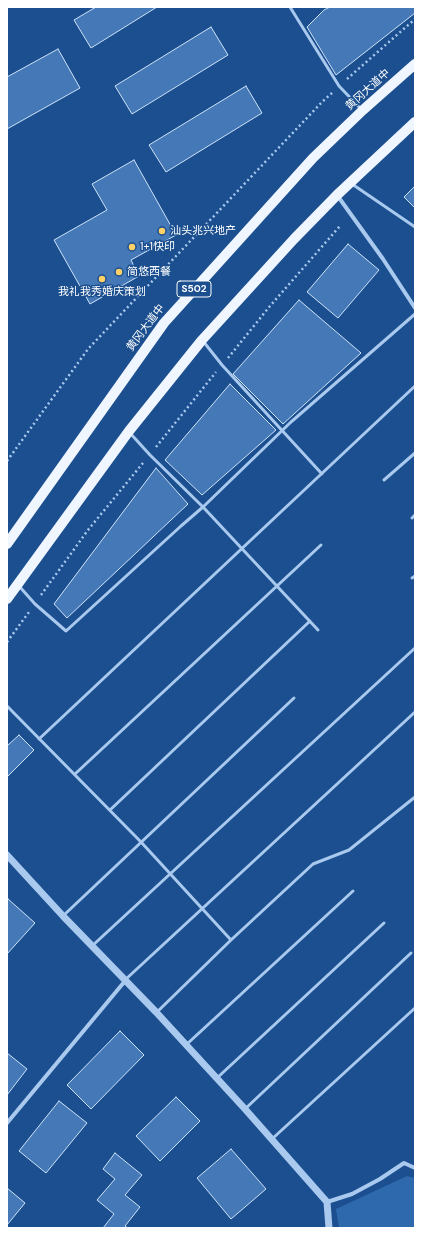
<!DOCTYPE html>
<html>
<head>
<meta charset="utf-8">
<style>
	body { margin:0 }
	#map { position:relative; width:422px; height:1235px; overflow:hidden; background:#1b4f8f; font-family:"DM Sans",sans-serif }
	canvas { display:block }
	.frame { position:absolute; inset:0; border:8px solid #fff; pointer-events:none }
</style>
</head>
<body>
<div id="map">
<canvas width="422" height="1235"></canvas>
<div class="frame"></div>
</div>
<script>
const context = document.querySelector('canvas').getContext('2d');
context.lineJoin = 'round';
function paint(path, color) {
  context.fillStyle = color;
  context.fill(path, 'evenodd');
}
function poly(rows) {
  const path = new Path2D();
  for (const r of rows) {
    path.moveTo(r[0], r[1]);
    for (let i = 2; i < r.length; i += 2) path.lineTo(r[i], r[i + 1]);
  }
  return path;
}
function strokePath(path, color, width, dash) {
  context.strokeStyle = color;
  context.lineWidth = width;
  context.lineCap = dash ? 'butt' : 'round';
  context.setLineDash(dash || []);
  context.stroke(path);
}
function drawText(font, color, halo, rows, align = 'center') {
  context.font = font + ' "DM Sans","Noto Sans SC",sans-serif';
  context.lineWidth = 3;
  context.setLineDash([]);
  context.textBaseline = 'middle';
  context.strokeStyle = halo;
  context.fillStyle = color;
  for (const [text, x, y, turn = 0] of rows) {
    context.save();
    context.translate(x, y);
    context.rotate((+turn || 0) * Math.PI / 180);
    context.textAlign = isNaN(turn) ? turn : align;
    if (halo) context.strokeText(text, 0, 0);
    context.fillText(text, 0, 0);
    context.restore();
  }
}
const green = poly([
	[407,1176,415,1178,415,1228,339,1228,336,1209]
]);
const building = poly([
	[96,7,157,7,91,48,74,20,96,7],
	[330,7,415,7,415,13,336,75,307,27,324,10,330,7],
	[211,27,228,55,132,114,115,86,211,27],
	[58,49,80,88,7,129,7,77,58,49],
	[246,86,262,113,166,172,149,145,246,86],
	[134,160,176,235,131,260,139,276,90,304,54,240,107,210,92,184,134,160],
	[415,186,415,208,404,197,415,186],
	[348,244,379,270,338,318,307,292,348,244],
	[299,300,361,353,283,424,233,374,299,300],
	[230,384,276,430,202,495,165,460,230,384],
	[156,468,188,504,67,618,54,604,156,468],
	[19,735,34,750,7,777,7,746,19,735],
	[8,899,35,923,7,954,7,901,8,899],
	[120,1031,144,1055,91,1109,67,1085,120,1031],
	[7,1053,27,1069,7,1095,7,1053],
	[176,1097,200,1121,160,1161,136,1136,176,1097],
	[59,1101,87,1123,46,1173,19,1151,59,1101],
	[231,1149,266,1189,231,1219,197,1178,231,1149],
	[115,1153,142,1175,125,1195,140,1207,125,1226,128,1228,103,1228,114,1214,97,1200,115,1179,103,1169,115,1153],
	[7,1188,25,1203,7,1225,7,1188]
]);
const path = poly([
	[347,79,415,19],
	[228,358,270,306,340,226],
	[156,447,216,372],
	[7,461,88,349,322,102,332,93],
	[41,595,88,530,143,463],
	[7,642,29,612]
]);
const service = poly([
	[290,7,339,86,361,109],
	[352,184,415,227],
	[203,341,222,365,322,474],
	[130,433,150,455,203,507,318,630],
	[384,480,415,453],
	[412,518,415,515],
	[412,578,415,576],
	[19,586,35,604,66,631,181,526,203,507,291,422,415,314],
	[7,706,141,842,231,940],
	[39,739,415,386],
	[75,774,321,545],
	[110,810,310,621],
	[64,915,294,698],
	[92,946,415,648],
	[126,979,415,712],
	[157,1012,231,940,313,864,349,850,415,797],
	[187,1044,353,891],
	[217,1078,384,923],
	[245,1109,411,953],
	[272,1139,415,1008]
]);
const minor = poly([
	[337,195,383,259,415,308],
	[7,1123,125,981],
	[327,1202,352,1194,380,1179,404,1163,415,1168]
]);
const tertiary = poly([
	[7,855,63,916,156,1012,245,1109,327,1202,329,1228]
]);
const primary = poly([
	[7,544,164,323,313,158,363,110,415,64],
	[7,599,129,431,202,340,294,239,337,195,415,122]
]);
const markers = [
	[162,231,4,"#ffd166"],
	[132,247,4,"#ffd166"],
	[119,272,4,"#ffd166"],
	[102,279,4,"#ffd166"]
];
const shields = [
	[194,289,34]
];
const shieldNames = [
	["S502",194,289]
];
const streetNames = [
	["黄冈大道中",368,90,-42],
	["黄冈大道中",146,328,-53]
];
const poiNames = [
	["汕头兆兴地产",170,231],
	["1+1快印",140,247],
	["简悠西餐",127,272],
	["我礼我秀婚庆策划",102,292,"center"]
];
paint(green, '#2e69ad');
paint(building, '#4478b7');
strokePath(building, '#cfe3fa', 1);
strokePath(path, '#a9c9ee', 2.5, [2, 3]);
strokePath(service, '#a9c9ee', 3);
strokePath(minor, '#a9c9ee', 4);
strokePath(tertiary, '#a9c9ee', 7);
strokePath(primary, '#f0f6ff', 10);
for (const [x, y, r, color] of markers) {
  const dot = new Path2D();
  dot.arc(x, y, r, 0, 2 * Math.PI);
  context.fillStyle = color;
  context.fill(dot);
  strokePath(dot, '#1b4f8f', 1.5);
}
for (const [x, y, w] of shields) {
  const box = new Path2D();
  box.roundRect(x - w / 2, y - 8, w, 16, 3);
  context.fillStyle = '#1b4f8f';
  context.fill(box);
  strokePath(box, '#fff', 1);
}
drawText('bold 10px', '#fff', null, shieldNames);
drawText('11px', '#fff', '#1b4f8f', streetNames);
drawText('11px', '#fff', '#1b4f8f', poiNames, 'left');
</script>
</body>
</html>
